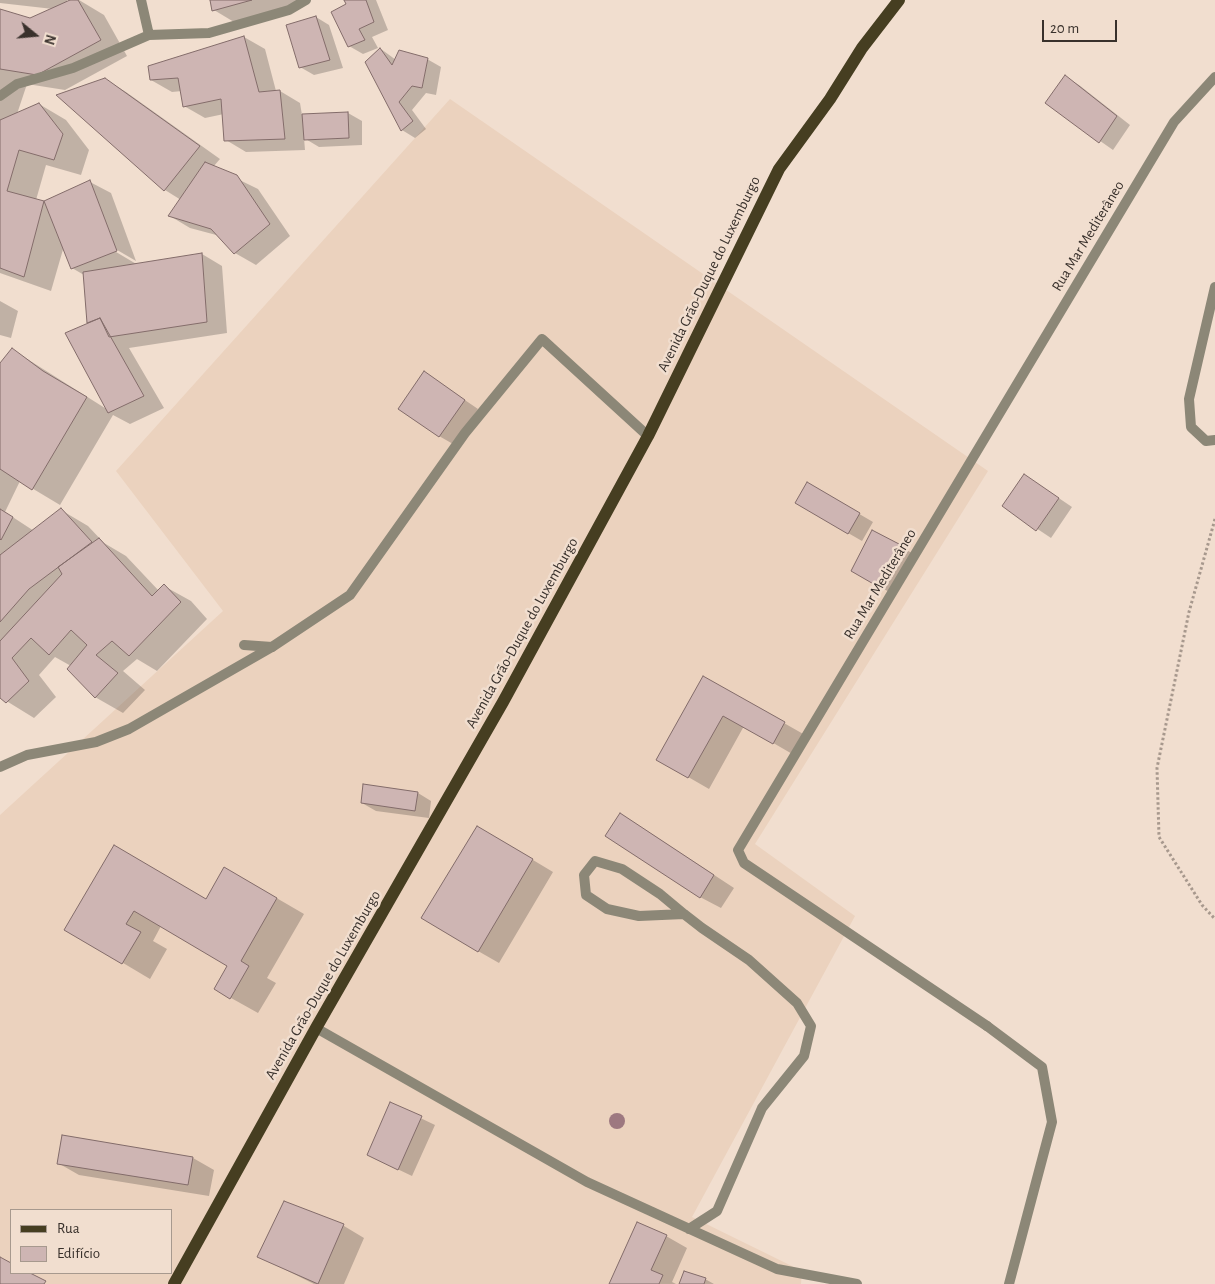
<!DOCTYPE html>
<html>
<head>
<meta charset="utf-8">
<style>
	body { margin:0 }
	#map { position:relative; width:1215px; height:1284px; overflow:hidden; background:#f1decf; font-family:"Alegreya Sans",sans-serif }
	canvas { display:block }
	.legend { position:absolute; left:10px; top:1209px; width:162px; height:65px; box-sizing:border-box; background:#f1decf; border:1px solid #a7998e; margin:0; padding:6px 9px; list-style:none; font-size:15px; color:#39312c }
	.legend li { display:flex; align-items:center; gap:10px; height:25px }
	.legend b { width:25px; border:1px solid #a7998e }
	.north { position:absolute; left:10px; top:10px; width:50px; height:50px; -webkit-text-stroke:4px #f1decf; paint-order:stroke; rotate:107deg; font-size:14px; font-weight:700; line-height:20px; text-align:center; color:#39312c }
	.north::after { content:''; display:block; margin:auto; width:18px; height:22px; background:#39312c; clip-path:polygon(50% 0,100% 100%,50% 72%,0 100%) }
	.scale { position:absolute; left:1042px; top:20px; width:75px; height:22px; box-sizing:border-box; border:2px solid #39312c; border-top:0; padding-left:6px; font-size:15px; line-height:18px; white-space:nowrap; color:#39312c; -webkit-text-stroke:4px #f1decf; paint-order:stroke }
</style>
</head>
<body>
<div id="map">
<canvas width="1215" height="1284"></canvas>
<ul class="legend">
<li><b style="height:6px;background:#463e21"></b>Rua</li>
<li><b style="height:14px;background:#ceb5b3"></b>Edifício</li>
</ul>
<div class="north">N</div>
<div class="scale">20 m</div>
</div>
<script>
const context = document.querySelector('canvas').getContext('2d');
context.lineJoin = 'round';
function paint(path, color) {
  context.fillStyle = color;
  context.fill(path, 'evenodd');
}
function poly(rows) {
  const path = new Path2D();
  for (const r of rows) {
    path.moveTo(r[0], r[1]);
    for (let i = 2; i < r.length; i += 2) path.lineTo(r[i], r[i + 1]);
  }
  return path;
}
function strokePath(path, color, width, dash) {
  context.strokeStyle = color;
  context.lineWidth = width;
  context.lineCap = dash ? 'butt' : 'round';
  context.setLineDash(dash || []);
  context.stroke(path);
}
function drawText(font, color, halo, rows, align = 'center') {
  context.font = font + ' "Alegreya Sans",sans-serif';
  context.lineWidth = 5;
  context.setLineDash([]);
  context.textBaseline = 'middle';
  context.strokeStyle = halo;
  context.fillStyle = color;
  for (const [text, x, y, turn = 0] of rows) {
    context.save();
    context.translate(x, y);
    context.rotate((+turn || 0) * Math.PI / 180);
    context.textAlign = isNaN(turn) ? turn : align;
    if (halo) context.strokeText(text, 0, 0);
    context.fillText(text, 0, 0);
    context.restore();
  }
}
const built = poly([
	[450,99,988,471,755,844,855,916,692,1217,802,1271,801,1284,0,1284,0,815,223,611,116,471],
	[11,1210,171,1210,171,1273,11,1273]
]);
const shadow = poly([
	[0,0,67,0,67,3,79,0,104,15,127,56,65,90,27,84,17,114,39,104,66,120,89,150,81,175,46,165,36,200,46,203,90,182,111,193,136,261,112,247,111,249,138,265,202,254,222,266,227,333,129,348,164,408,130,424,113,415,60,505,20,481,5,512,34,531,61,510,88,526,104,543,126,556,159,591,164,586,191,601,207,619,157,671,137,659,123,671,145,690,123,713,95,697,71,666,55,657,39,675,56,697,34,718,0,697,0,365,13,350,108,410,88,324,84,275,72,268,64,246,51,291,0,273,0,10,30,19,53,9,0,3],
	[211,0,308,0,234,22,214,10],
	[345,0,376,0,388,30,372,37,378,48,363,54,349,46,348,5],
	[316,17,329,25,343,68,314,75,300,67],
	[244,37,265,49,276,91,280,91,300,103,302,115,348,113,362,121,362,145,319,147,304,138,305,150,246,152,226,140,224,114,205,118,184,106,182,91,172,92,151,80],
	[381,49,396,60,427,59,441,67,436,95,426,93,412,110,426,129,415,138,402,130],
	[1065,77,1079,85,1130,125,1113,150,1046,103],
	[105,79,126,92,220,159,213,167,258,189,290,236,256,265,235,253,220,236,190,228,170,216,181,200,165,190],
	[0,301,18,311,11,338,0,335],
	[425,373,478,409,453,444,439,436],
	[808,484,873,522,862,541,796,503],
	[1038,484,1072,507,1051,538,1003,506],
	[873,532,912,553,891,593,852,571],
	[703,677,805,735,794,755,744,726,709,789,657,759],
	[418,793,431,801,429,818,376,811,362,803],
	[621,814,734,888,721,908,700,897],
	[498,839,553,872,499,963,478,951],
	[114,847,206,900,225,868,304,914,267,978,276,983,258,1013,215,989,229,965,161,926,153,941,167,949,150,979,66,929],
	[391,1104,435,1125,412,1176,368,1155],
	[63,1137,193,1158,214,1170,209,1196,79,1175,58,1163],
	[284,1203,344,1226,364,1238,344,1284,314,1284,258,1256],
	[666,1236,687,1248,672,1282,676,1284,610,1284],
	[705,1279,714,1284,681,1284]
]);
const building = poly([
	[70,0,78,0,101,40,37,75,0,69,0,9,30,18,70,0],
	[210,0,252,0,212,11,210,0],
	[344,0,366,0,374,22,359,29,365,40,348,47,331,12,346,4,344,0],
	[316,16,330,60,299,68,286,25,316,16],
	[244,36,259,92,280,90,285,139,224,141,221,99,183,107,178,78,150,80,148,66,244,36],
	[380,48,392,65,399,50,428,58,422,88,412,86,399,102,413,121,401,131,365,62,380,48],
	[1065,75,1117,116,1099,143,1045,103,1065,75],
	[105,78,200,146,164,191,56,95,105,78],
	[39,103,63,134,54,160,19,150,7,191,44,201,24,277,0,268,0,120,39,103],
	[348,112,349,138,304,140,302,114,348,112],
	[205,162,237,175,270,224,234,254,211,229,168,216,205,162],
	[90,180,117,251,71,269,44,201,90,180],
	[202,253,207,322,109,337,100,318,87,323,83,272,202,253],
	[100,318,144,396,108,413,65,333,100,318],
	[12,348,43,371,87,397,32,490,0,469,0,363,12,348],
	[424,371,465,400,439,437,398,409,424,371],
	[1024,474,1059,498,1036,531,1002,506,1024,474],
	[807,482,860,513,848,534,795,503,807,482],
	[61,508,92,542,29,589,0,622,0,555,61,508],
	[0,509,13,517,1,540,0,539,0,509],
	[872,530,899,544,877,586,851,571,872,530],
	[99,538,152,596,164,584,181,602,129,656,112,641,96,655,118,673,95,698,67,669,87,645,71,630,49,655,31,638,12,658,29,681,6,703,0,698,0,641,62,574,58,567,99,538],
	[703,676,785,722,773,744,723,716,688,778,656,760,703,676],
	[363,784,418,792,415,811,361,803,363,784],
	[620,813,714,875,700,898,605,836,620,813],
	[477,826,533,859,478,952,421,918,477,826],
	[114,845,206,899,224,867,277,898,241,961,249,966,230,999,214,989,227,966,134,911,126,924,141,932,122,964,64,930,114,845],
	[390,1102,422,1116,398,1170,367,1155,390,1102],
	[62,1135,193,1157,188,1185,57,1164,62,1135],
	[284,1201,344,1224,318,1284,257,1257,284,1201],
	[637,1222,667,1235,651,1270,663,1275,659,1284,609,1284,637,1222],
	[0,1257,11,1263,11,1273,30,1273,46,1281,44,1284,0,1284,0,1257],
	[684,1271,706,1278,704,1284,679,1284,684,1271]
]);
const path = poly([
	[1215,519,1189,612,1157,768,1159,837,1202,905,1215,919]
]);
const lane = poly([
	[244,645,272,647,350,595,465,433,542,339,648,436],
	[684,914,639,916,607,909,586,895,584,875,595,861,622,869,660,894,684,914,702,928,749,960,797,1003,811,1026,804,1056,762,1108,717,1211,689,1229],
	[987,1026,1042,1067,1052,1122,1009,1284],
	[316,1028,587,1182,777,1269,857,1284]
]);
const street = poly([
	[141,0,149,35],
	[0,96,17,84,73,68,149,35,209,33,289,10,306,0],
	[1215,287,1189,399,1191,427,1206,441,1215,440],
	[0,767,27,755,96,742,129,729,272,647],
	[987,1026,744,863,738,850,1174,122,1215,77]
]);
const primary = poly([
	[174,1284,316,1028,503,702,648,436,779,169,830,99,862,48,899,0]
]);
const trees = [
	[617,1121]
];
const streetNames = [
	["Rua Mar Mediterâneo",1088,236,-59],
	["Avenida Grão-Duque do Luxemburgo",709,274,-64],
	["Rua Mar Mediterâneo",880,584,-59],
	["Avenida Grão-Duque do Luxemburgo",522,633,-61],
	["Avenida Grão-Duque do Luxemburgo",323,985,-60]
];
paint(built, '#ebd2be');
paint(shadow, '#0003');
paint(building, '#ceb5b3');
strokePath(building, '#836c6a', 1);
strokePath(path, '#a7988d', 3, [2.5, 2.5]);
strokePath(lane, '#8c8777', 10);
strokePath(street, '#8c8777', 10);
strokePath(primary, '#463e21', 12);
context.fillStyle = '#9d7880';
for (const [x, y] of trees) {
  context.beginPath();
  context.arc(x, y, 8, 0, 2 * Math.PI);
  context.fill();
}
drawText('15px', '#39312c', '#f1decf', streetNames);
</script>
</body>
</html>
